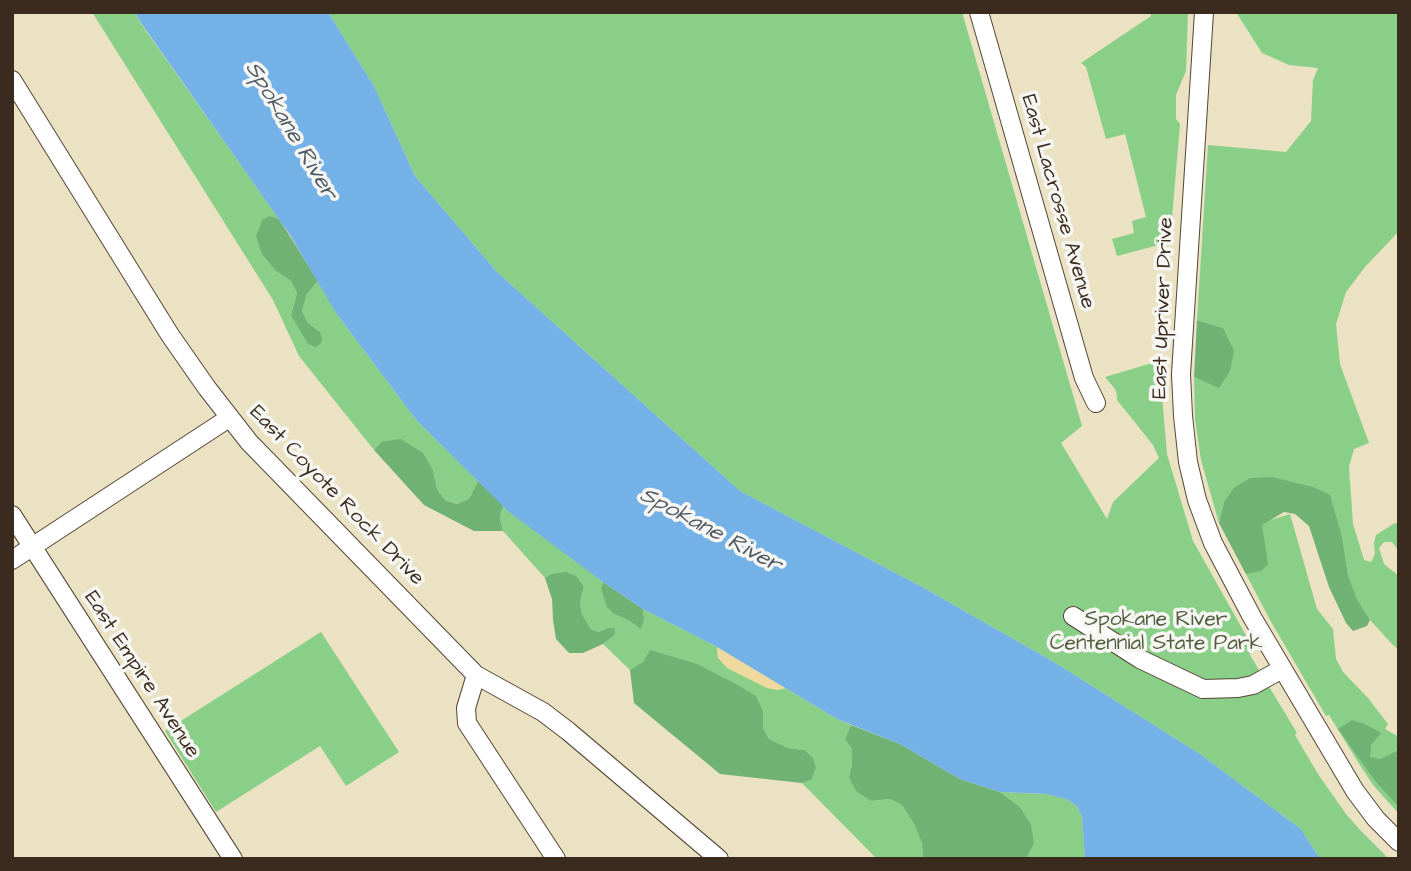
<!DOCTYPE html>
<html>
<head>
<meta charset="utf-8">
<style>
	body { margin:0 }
	#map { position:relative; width:1411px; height:871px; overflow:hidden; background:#eae2c2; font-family:"Architects Daughter",sans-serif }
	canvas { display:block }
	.frame { position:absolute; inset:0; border:14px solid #3b2a1e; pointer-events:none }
</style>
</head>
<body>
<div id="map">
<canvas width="1411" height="871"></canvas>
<div class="frame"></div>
</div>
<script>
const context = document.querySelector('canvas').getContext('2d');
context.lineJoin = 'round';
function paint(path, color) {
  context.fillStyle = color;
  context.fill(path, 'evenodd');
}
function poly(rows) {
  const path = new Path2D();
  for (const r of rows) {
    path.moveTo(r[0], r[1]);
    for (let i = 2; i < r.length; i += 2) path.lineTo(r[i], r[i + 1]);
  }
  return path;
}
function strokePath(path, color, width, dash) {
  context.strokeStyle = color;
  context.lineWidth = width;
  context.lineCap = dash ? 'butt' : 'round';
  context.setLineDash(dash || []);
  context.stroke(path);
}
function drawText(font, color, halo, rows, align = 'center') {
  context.font = font + ' "Architects Daughter",sans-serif';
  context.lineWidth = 7;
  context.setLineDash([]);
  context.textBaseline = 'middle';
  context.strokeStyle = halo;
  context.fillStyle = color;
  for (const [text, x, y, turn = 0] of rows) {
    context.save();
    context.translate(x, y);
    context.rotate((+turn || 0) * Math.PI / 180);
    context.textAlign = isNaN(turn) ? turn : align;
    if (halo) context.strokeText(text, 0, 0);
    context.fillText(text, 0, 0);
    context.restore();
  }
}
const green = poly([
	[92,12,135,12,141,24,279,219,270,216,276,271,291,281,297,293,291,315,320,332,308,323,302,311,307,294,318,281,336,313,417,421,478,481,469,499,458,504,445,500,437,489,433,470,381,442,374,450,299,356,273,300],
	[328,12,962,12,1082,426,1061,443,1107,519,1113,502,1159,458,1153,445,1117,400,1117,395,1115,389,1105,377,1159,361,1167,454,1193,541,1248,639,1250,655,1297,733,1295,735,1318,774,1346,814,1362,832,1389,859,1320,859,1301,829,1200,754,1054,662,924,588,740,491,496,271,415,176,374,86],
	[1150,12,1188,12,1186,71,1176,95,1176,119,1180,124,1170,242,1117,256,1112,239,1134,233,1132,221,1146,217,1125,134,1106,139,1086,67,1081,63,1151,16],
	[1236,12,1399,12,1399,231,1365,267,1346,292,1336,324,1340,364,1369,443,1354,449,1349,467,1353,524,1364,560,1371,562,1375,554,1374,543,1376,535,1395,523,1399,524,1399,551,1392,542,1384,542,1379,548,1384,564,1399,576,1399,650,1392,644,1370,620,1357,599,1348,575,1342,536,1329,495,1224,502,1219,523,1201,460,1195,419,1194,377,1219,387,1223,328,1197,320,1208,145,1286,152,1311,121,1313,80,1318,68,1289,65,1262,53],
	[504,506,603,582,601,588,614,614,630,621,644,618,643,609,717,647,718,658,777,690,785,688,837,719,851,725,845,739,852,749,852,764,849,777,871,801,890,799,902,805,914,824,922,843,923,859,877,859,802,783,811,780,804,750,788,748,769,739,763,728,763,711,644,661,630,670,603,644,614,636,608,628,598,632,591,629,582,616,580,602,584,587,551,574,545,578,503,531,500,519,501,512],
	[1290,514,1317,609,1333,629,1336,659,1343,672,1368,698,1388,724,1385,729,1399,737,1399,814,1373,785,1358,762,1329,715,1326,716,1270,620,1225,534],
	[321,632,399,752,346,786,320,746,216,812,165,731],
	[1000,792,1046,794,1066,799,1077,806,1082,817,1085,859,1026,859,1034,844,1020,807]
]);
const forest = poly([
	[270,216,279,219,318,281,307,294,302,311,308,323,320,332,322,339,321,343,316,347,308,344,291,315,297,293,291,281,276,271,262,254,256,236,263,219],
	[1197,320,1223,328,1234,351,1230,371,1219,388,1194,377],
	[401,439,423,453,433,470,437,489,445,500,457,504,469,499,478,481,504,506,501,512,500,519,503,531,474,531,424,505,374,450,381,442],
	[1272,477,1313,487,1330,495,1342,536,1348,575,1357,599,1370,620,1367,626,1353,631,1346,623,1329,587,1309,526,1295,514,1284,512,1262,525,1268,564,1261,571,1246,574,1219,523,1224,502,1234,488,1250,478],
	[566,572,576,576,584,587,580,602,582,615,591,629,598,632,608,628,614,628,615,632,614,636,603,644,583,653,569,653,556,639,553,620,552,599,545,578,551,574],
	[603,582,643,609,644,618,641,629,630,621,614,614,607,607,601,588],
	[650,650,697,664,736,684,756,696,763,711,763,728,769,739,788,748,804,750,813,758,816,768,811,780,802,783,720,774,634,703,630,670,644,661],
	[1352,720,1365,724,1381,733,1371,745,1370,757,1380,759,1399,750,1399,807,1376,782,1338,729],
	[851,725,900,744,960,779,1000,792,1020,807,1031,825,1034,844,1026,859,923,859,922,843,914,824,902,805,890,799,871,801,856,791,849,777,852,764,852,749,845,739]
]);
const sand = poly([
	[717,647,785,688,777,690,767,688,727,668,718,658]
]);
const water = poly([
	[135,12,328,12,374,86,415,176,496,271,740,491,924,588,1054,662,1200,754,1301,829,1320,859,1085,859,1082,817,1077,806,1066,799,1046,794,1000,792,960,779,900,744,837,719,717,647,643,609,603,582,509,512,417,421,336,313,290,235,141,23]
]);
const minor = poly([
	[979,12,1084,378,1096,403],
	[1204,12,1181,374,1183,416,1188,462,1197,500,1213,543,1252,617,1355,791,1376,819,1399,842],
	[12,80,170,335,207,388,249,442,476,675,543,712,568,731,719,859],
	[12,515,233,859],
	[12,560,229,418],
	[1073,616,1140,659,1203,689,1238,688,1253,685,1282,669],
	[476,675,466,708,467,723,556,859]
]);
const streetNames = [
	["East Lacrosse Avenue",1057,202,74],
	["East Upriver Drive",1164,308,-88],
	["East Coyote Rock Drive",336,496,46],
	["East Empire Avenue",141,675,57]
];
const parkNames = [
	["Spokane River",1156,621],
	["Centennial State Park",1156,645]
];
const waterNames = [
	["Spokane River",290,131,59],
	["Spokane River",710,531,28]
];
paint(green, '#8acf88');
paint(forest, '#6fb274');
paint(sand, '#eeda9e');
paint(water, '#74b1e6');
strokePath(minor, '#554637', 20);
strokePath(minor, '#fff', 18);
drawText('21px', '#3b2a1e', '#f6f6f2', streetNames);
drawText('21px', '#535c3e', '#f6f6f2', parkNames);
drawText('italic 23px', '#4f5964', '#f6f6f2', waterNames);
</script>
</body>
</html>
